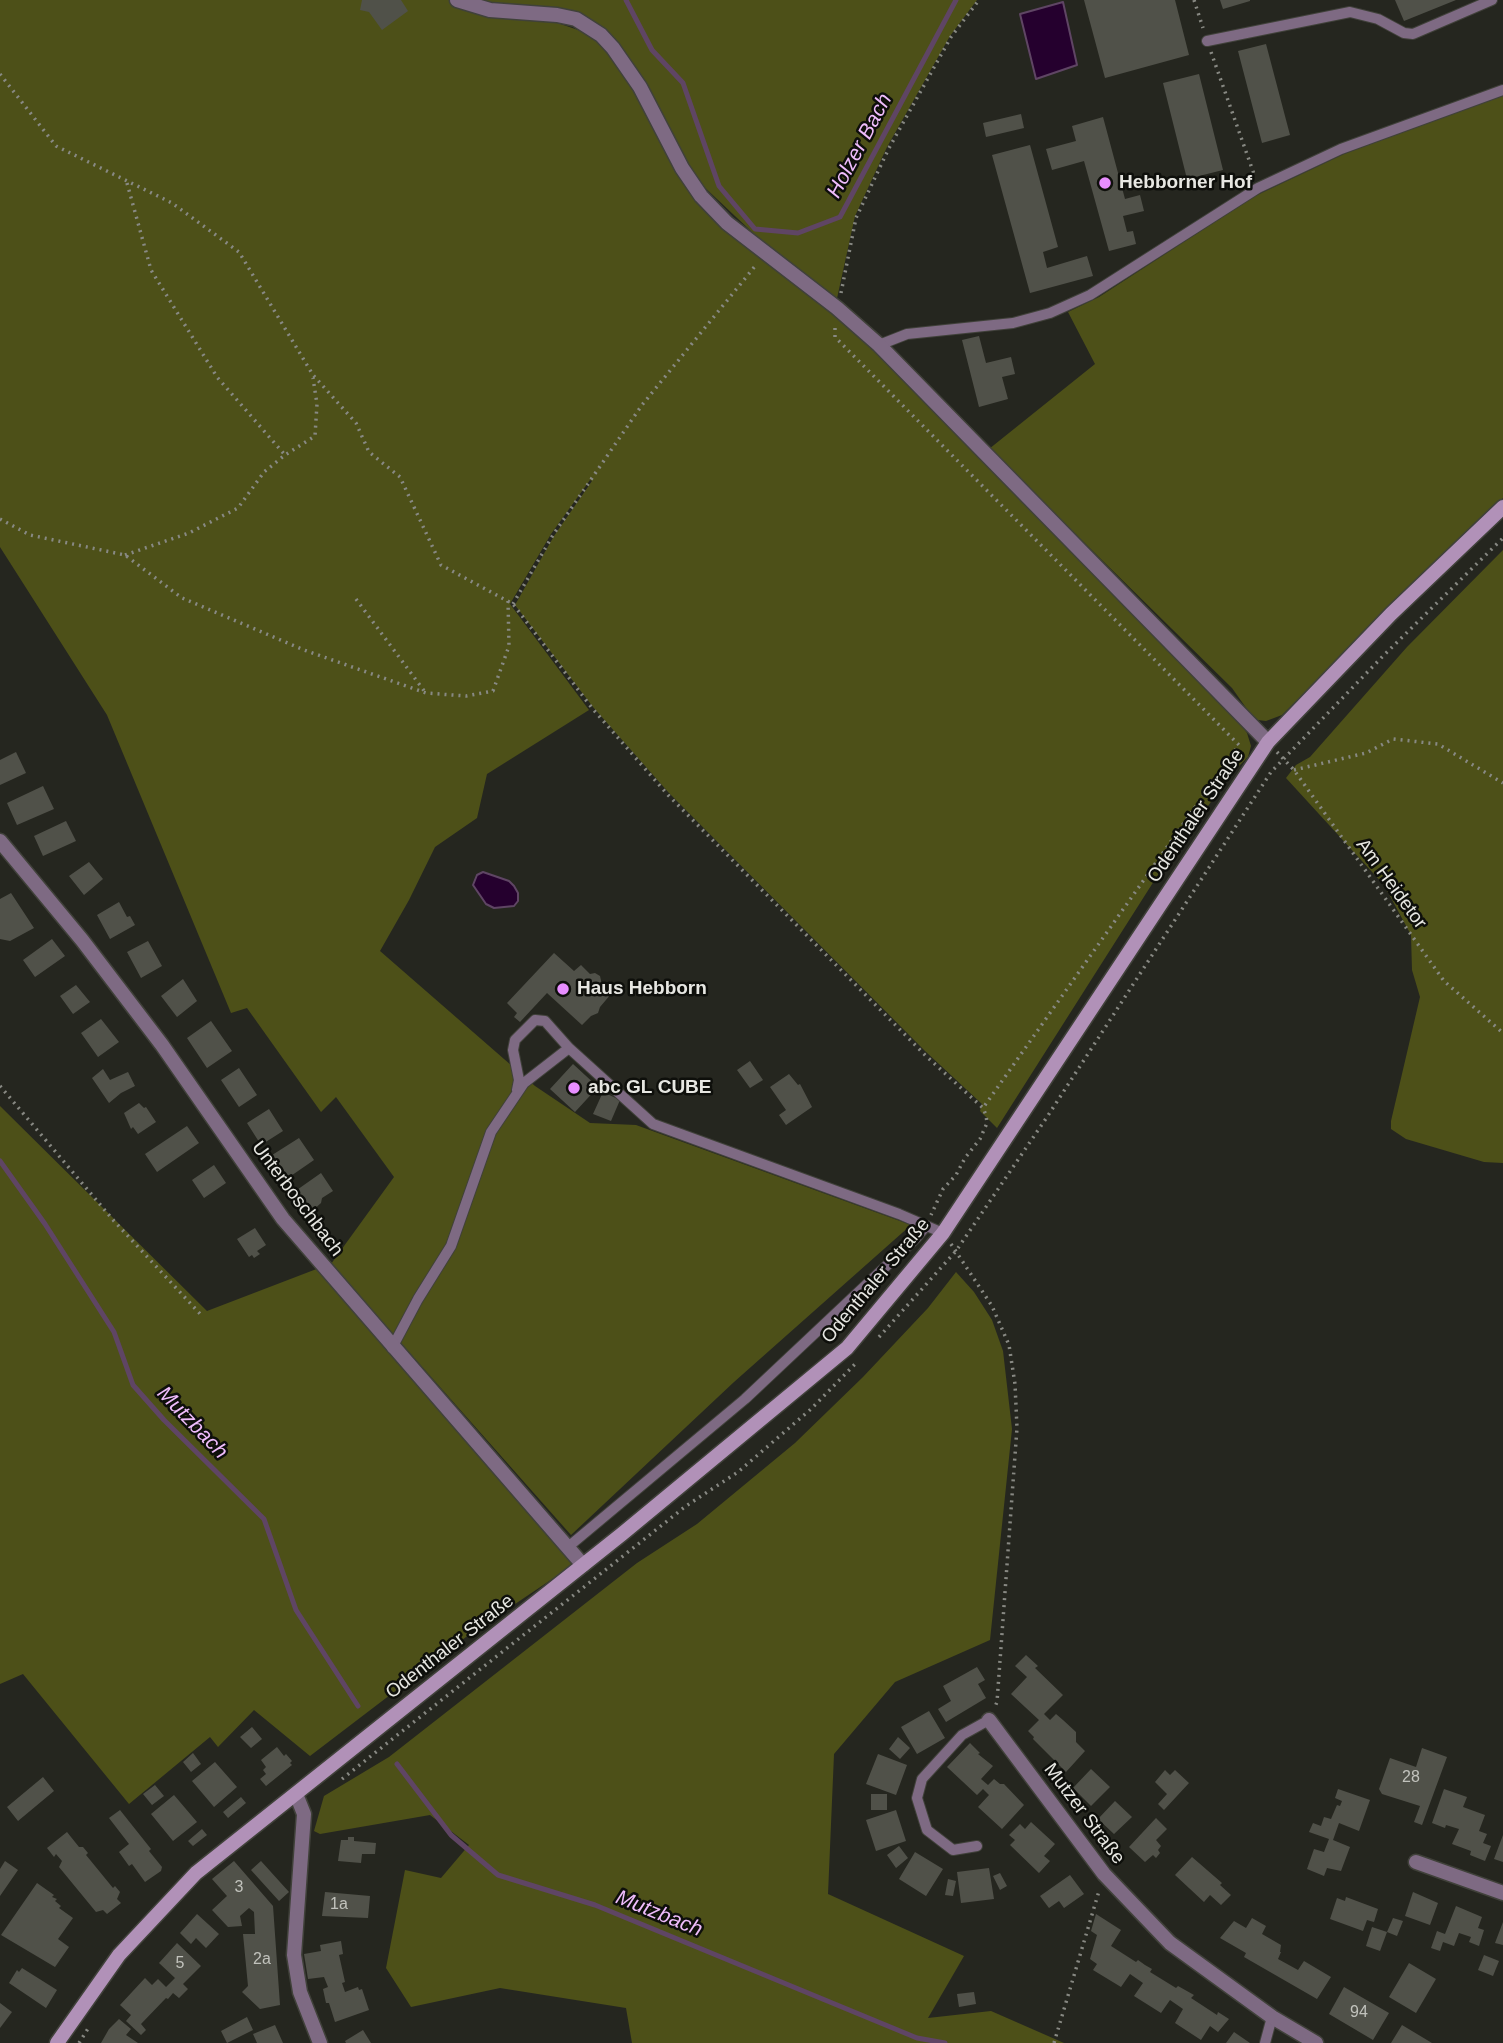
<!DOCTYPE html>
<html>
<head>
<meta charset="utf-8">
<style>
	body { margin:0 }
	canvas { display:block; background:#25261f }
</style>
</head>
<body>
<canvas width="1503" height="2043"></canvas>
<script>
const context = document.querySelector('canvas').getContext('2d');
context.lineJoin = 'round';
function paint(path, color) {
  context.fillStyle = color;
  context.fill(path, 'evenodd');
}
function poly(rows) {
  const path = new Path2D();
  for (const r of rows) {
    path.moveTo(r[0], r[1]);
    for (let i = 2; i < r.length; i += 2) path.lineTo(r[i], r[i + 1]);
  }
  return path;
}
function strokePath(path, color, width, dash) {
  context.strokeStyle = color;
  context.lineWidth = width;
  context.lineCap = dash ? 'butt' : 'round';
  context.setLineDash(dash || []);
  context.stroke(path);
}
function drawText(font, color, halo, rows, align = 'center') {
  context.font = font + ' Helvetica,sans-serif';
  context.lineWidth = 5;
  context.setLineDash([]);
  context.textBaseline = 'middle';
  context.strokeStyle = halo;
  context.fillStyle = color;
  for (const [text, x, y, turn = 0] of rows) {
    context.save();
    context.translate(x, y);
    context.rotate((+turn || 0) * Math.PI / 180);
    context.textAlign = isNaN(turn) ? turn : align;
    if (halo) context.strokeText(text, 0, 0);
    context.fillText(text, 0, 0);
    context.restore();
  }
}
const green = poly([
	[0,0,977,0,950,36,887,147,855,216,836,303,770,249,683,167,642,86,596,23,573,12,534,15,587,33,612,55,638,88,679,170,751,246,852,327,1235,716,1247,733,1251,746,1248,757,1231,774,1154,881,997,1128,980,1111,982,1104,925,1051,669,793,593,707,515,605,554,536,592,481,590,480,551,534,510,604,589,710,487,774,477,818,435,847,409,900,380,951,535,1086,590,1123,636,1125,911,1225,734,1382,571,1535,331,1264,394,1177,336,1097,321,1112,247,1008,231,1013,107,715,0,547],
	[1503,94,1503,498,1282,715,1266,721,1258,720,1249,712,1232,688,989,449,1095,364,1068,312,1099,297,1253,197,1344,154],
	[1503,550,1503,1163,1484,1162,1406,1139,1391,1129,1391,1121,1420,997,1412,970,1411,935,1384,885,1286,778,1296,765,1310,757,1407,647],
	[0,1106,207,1311,327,1265,576,1563,466,1637,310,1756,254,1710,218,1747,210,1737,129,1804,23,1674,0,1684],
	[956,1272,974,1292,992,1320,1003,1351,1012,1429,990,1640,895,1682,834,1754,828,1894,964,1956,928,2018,991,2011,1064,2043,632,2043,626,2008,500,1988,411,2007,386,1968,405,1870,441,1878,469,1845,430,1815,320,1834,314,1831,324,1796,389,1757,637,1563,697,1524,795,1443,863,1377,928,1308]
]);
const water = poly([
	[1063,2,1077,65,1036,79,1020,14,1063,2],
	[483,872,509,881,514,886,518,893,518,901,514,906,494,908,486,904,473,885,477,875,483,872]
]);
const stream = poly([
	[626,0,652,50,683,83,719,186,755,229,798,233,840,217,956,0],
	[0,1161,45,1224,114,1332,133,1385,164,1420,264,1519,296,1610,358,1706],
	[397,1764,451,1835,498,1875,595,1905,917,2038,945,2043]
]);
const building = poly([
	[362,0,401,0,408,11,382,30,369,12,360,10],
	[1084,0,1175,0,1189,55,1105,78],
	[1220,0,1250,0,1250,1,1223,9],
	[1395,0,1456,0,1404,21],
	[1266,44,1290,135,1262,143,1238,51],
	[1199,74,1223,170,1187,179,1163,83],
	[1021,114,1024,128,986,137,983,123],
	[1103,117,1125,199,1140,195,1144,211,1123,216,1127,232,1133,231,1136,244,1109,251,1084,161,1052,170,1046,149,1076,141,1072,126],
	[1030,145,1058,247,1043,252,1047,268,1087,256,1093,276,1030,293,992,155],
	[979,336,986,363,1011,357,1015,374,1002,377,1008,399,979,407,962,340],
	[16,752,26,773,0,785,0,760],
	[43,786,54,809,17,825,7,803],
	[66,821,76,841,43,856,34,836],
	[89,862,103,879,84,895,69,876],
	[11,893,34,928,10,941,0,939,0,899],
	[119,902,127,917,130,916,135,925,110,939,97,915],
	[52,939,65,956,35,977,23,960],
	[148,941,162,966,141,978,127,952],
	[554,953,574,971,581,965,590,974,595,973,600,976,602,985,611,994,600,1007,598,1013,591,1016,582,1025,547,993,520,1022,514,1017,517,1013,507,1003],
	[183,979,197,1001,177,1017,161,996],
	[76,985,90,1002,73,1014,60,996],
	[101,1019,119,1042,98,1057,81,1033],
	[211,1021,232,1051,207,1068,187,1038],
	[750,1061,763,1080,750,1088,737,1070],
	[573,1064,598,1087,575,1112,550,1089],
	[239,1068,257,1095,239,1107,221,1080],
	[103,1069,110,1080,128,1072,135,1086,121,1093,109,1103,92,1078],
	[789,1074,798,1085,800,1084,812,1107,786,1125,779,1115,786,1110,770,1087],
	[603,1092,620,1100,611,1121,593,1114],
	[139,1103,144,1108,146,1107,156,1122,138,1134,133,1127,131,1129,124,1113],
	[269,1109,283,1131,261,1145,247,1123],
	[187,1126,199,1143,157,1172,145,1154],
	[299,1138,314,1160,285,1180,269,1157],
	[214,1165,226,1183,204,1198,192,1180],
	[321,1173,333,1191,322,1198,321,1203,312,1211,306,1210,294,1192],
	[255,1228,266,1245,257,1251,260,1254,254,1258,252,1255,249,1257,237,1239],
	[1026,1655,1038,1666,1035,1668,1063,1695,1044,1714,1050,1720,1056,1714,1063,1720,1076,1732,1076,1742,1085,1751,1066,1772,1033,1739,1034,1737,1028,1731,1039,1720,1011,1694,1027,1677,1015,1666],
	[977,1667,985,1680,978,1684,986,1698,946,1722,938,1709,951,1701,943,1686],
	[929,1711,945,1738,917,1754,901,1727],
	[252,1727,262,1739,251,1748,240,1737],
	[898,1737,910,1748,900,1759,889,1749],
	[970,1743,980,1753,978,1754,993,1766,981,1779,988,1785,994,1779,1000,1784,1004,1784,1024,1805,1002,1829,978,1807,989,1795,983,1789,977,1795,947,1767],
	[277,1747,284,1756,286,1754,292,1761,290,1763,292,1765,266,1786,260,1779,266,1774,263,1770,266,1767,261,1760],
	[1422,1748,1447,1757,1422,1825,1414,1822,1420,1806,1382,1794,1379,1789,1390,1758,1416,1767],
	[193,1753,201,1764,191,1772,183,1762],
	[878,1754,907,1765,896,1795,866,1784],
	[215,1762,237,1787,214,1807,192,1781],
	[1091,1769,1110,1787,1091,1806,1073,1788],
	[1165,1770,1170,1775,1175,1770,1189,1783,1164,1810,1158,1804,1167,1794,1155,1782],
	[43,1777,54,1791,18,1821,7,1807],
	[155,1785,164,1796,152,1805,143,1794],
	[1338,1789,1370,1800,1359,1831,1339,1823,1333,1840,1350,1847,1341,1871,1327,1868,1324,1876,1307,1869,1314,1849,1324,1852,1329,1839,1309,1832,1313,1823,1321,1826,1324,1817,1331,1819,1337,1805,1340,1806,1342,1801,1335,1798],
	[1444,1789,1467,1797,1463,1807,1485,1815,1479,1831,1487,1834,1483,1843,1491,1846,1485,1861,1470,1855,1471,1851,1452,1844,1459,1829,1446,1825,1445,1828,1432,1823],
	[871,1794,887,1794,887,1810,871,1810],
	[174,1795,197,1822,173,1841,151,1814],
	[241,1797,246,1803,228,1818,223,1812],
	[1115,1801,1132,1817,1114,1834,1098,1819],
	[120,1810,151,1849,149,1851,162,1867,161,1871,145,1882,132,1864,129,1866,119,1852,129,1844,109,1818],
	[896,1810,906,1841,876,1851,866,1820],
	[1156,1818,1167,1829,1156,1840,1161,1846,1158,1850,1160,1853,1156,1858,1153,1855,1145,1862,1129,1847],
	[1031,1822,1055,1844,1044,1856,1050,1861,1039,1873,1010,1845,1015,1840,1009,1835,1020,1824,1025,1829],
	[202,1829,207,1835,193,1846,188,1841],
	[67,1832,79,1847,83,1847,88,1853,86,1855,113,1888,115,1886,120,1892,117,1899,121,1903,107,1914,103,1910,96,1912,59,1867,62,1861,56,1854,54,1857,47,1848],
	[1503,1835,1503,1862,1494,1859],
	[348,1837,354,1837,354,1841,376,1843,375,1854,362,1854,361,1863,338,1861,341,1840,348,1840],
	[899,1846,908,1858,896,1868,887,1855],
	[915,1852,943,1869,926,1896,899,1879],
	[1192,1857,1222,1883,1220,1885,1231,1895,1221,1905,1210,1895,1204,1902,1175,1875],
	[5,1861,18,1870,0,1896,0,1869],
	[234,1861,273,1906,280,2005,260,2009,242,1992,248,1986,243,1934,255,1934,254,1912,249,1908,240,1916,242,1926,228,1927,212,1910,227,1896,212,1879],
	[261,1861,289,1892,279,1901,251,1870],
	[989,1868,994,1899,961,1903,957,1872],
	[1000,1873,1007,1886,1000,1890,993,1876],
	[1070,1875,1084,1894,1064,1908,1059,1901,1049,1908,1040,1896],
	[948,1879,956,1881,953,1896,945,1895],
	[37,1883,54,1895,52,1897,57,1899,55,1901,61,1906,59,1908,73,1918,58,1939,69,1947,55,1967,1,1935],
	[325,1892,370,1896,368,1918,322,1916],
	[1413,1892,1438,1903,1430,1925,1405,1916],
	[1346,1897,1378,1909,1374,1922,1367,1920,1363,1931,1330,1919,1337,1898,1345,1901],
	[1456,1906,1482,1917,1478,1928,1484,1930,1479,1946,1469,1942,1471,1937,1459,1933,1454,1946,1443,1942,1440,1951,1431,1948,1437,1931,1445,1934],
	[197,1914,219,1934,206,1948,196,1938,191,1944,180,1933],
	[1096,1914,1121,1930,1111,1946,1136,1962,1138,1960,1145,1965,1152,1969,1150,1972,1176,1988,1178,1986,1194,1995,1191,1998,1217,2015,1218,2012,1229,2019,1218,2032,1210,2026,1201,2040,1175,2023,1183,2009,1170,2000,1161,2013,1134,1996,1143,1983,1130,1974,1121,1987,1093,1970,1097,1964,1090,1959,1097,1935,1091,1931],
	[1252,1918,1266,1926,1262,1934,1281,1945,1280,1952,1281,1952,1278,1959,1298,1970,1304,1961,1331,1977,1317,1999,1244,1957,1246,1953,1220,1938,1234,1921,1246,1928],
	[1393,1918,1403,1921,1397,1936,1387,1932],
	[1503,1922,1503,1945,1495,1943],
	[1372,1927,1387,1932,1380,1951,1366,1946],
	[341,1941,343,1954,339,1955,345,1982,342,1983,345,1992,358,1987,359,1990,362,1989,369,2010,335,2022,329,2003,326,2003,323,1989,328,1987,324,1977,308,1979,304,1954,321,1951,320,1945],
	[177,1943,201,1966,183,1984,188,1989,179,1998,173,1993,168,1999,166,1998,141,2024,146,2030,141,2035,126,2021,131,2015,120,2005,145,1978,152,1985,158,1979,166,1987,175,1978,159,1963],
	[1484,1955,1499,1961,1493,1976,1478,1970],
	[1409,1963,1436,1979,1416,2013,1389,1997],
	[22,1968,57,1990,46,2008,9,1983,17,1970,19,1972],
	[1344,1987,1389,2013,1373,2040,1329,2014],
	[974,1992,976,2004,959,2007,957,1994],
	[0,2003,12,2012,0,2028],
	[247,2017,253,2030,227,2043,221,2031],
	[119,2019,131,2029,126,2035,138,2043,101,2043,109,2029],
	[275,2025,283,2043,257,2043,253,2034],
	[1402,2025,1432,2043,1391,2043],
	[363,2030,371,2043,346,2043,345,2041],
	[1234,2032,1250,2043,1226,2043]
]);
const path = poly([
	[1194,0,1203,28],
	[1211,52,1255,177],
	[0,74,56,146,172,203,239,252,313,375,356,423,369,452,400,477,441,565,513,604,592,708,668,795,926,1056,983,1108,986,1115,987,1123,980,1139,965,1158,956,1175,943,1189,931,1215],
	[127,183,151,270,217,377,285,455],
	[841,293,856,218,889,148,951,37,979,0],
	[835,328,835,337,1239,745,983,1108],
	[0,519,30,535,125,555,182,598,304,650,426,693,466,696,493,691,509,646,508,601],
	[125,555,189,533,238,508,264,472,285,455,315,436,317,404,313,378],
	[356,599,425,692],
	[513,604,553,535,642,405,756,265],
	[1277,752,1294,770,1444,981,1503,1033],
	[1294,770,1366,753,1393,739,1438,744,1503,783],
	[0,1086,114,1221,203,1317],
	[951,1244,992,1306,1009,1345,1015,1384,1017,1428,997,1702,994,1709],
	[879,1337,956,1251,1047,1117,1271,772,1383,656,1503,538],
	[342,1779,686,1506,738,1472,811,1409,858,1361],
	[79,2043,89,2027],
	[1054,2043,1099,1891]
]);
const service = poly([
	[1207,41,1350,12,1378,19,1404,33,1413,34,1492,0],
	[879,345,907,334,1013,323,1050,313,1090,295,1258,188,1341,149,1503,90],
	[517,1090,519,1080,513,1050,515,1040,535,1020,545,1021,569,1048],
	[392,1348,418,1299,451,1246,491,1132,524,1083,569,1048,653,1124,899,1214,943,1233],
	[568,1547,745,1399,916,1238,926,1226],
	[977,1846,953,1850,927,1830,917,1798,922,1779,962,1735,989,1720],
	[1265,2043,1272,2017]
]);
const minor = poly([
	[457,0,490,10,557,15,576,19,601,35,613,48,640,87,682,168,701,196,727,223,837,308,879,345,1268,742],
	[0,841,82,940,162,1045,283,1219,583,1565],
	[989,1720,1104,1874,1170,1943,1272,2017,1316,2043],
	[296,1794,304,1814,294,1955,300,1992,320,2043],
	[1416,1862,1503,1893]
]);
const secondary = poly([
	[57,2043,119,1955,196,1873,622,1534,847,1348,943,1233,1268,742,1391,614,1503,507]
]);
const markers = [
	[1105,183,7,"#e88eff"],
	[563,989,7,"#e88eff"],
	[574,1088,7,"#e88eff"]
];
const numberNames = [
	["28",1411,1778],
	["3",239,1888],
	["1a",339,1905],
	["2a",262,1960],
	["5",180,1964],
	["94",1359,2013]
];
const poiNames = [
	["Hebborner Hof",1119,183],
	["Haus Hebborn",577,989],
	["abc GL CUBE",588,1088]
];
const streetNames = [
	["Odenthaler Straße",1196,816,-56],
	["Am Heidetor",1391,884,54],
	["Unterboschbach",297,1199,53],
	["Odenthaler Straße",876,1281,-50],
	["Odenthaler Straße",450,1647,-38],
	["Mutzer Straße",1084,1814,53]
];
const waterNames = [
	["Holzer Bach",860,146,-62],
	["Mutzbach",192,1423,46],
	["Mutzbach",659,1914,22]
];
paint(green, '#4d5018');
paint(water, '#25002e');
strokePath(water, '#5f4564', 2);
strokePath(stream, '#5f4564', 5);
paint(building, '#505149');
strokePath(service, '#40413a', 12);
strokePath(minor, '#40413a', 17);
strokePath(secondary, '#40413a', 17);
strokePath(path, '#888983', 3.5, [2, 5]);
strokePath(service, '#7e6a83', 10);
strokePath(minor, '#7e6a83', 14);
strokePath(secondary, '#b191b8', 14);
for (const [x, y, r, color] of markers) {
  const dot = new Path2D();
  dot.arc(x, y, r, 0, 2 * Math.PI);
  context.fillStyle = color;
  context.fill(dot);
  strokePath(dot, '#0e0f0b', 2.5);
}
drawText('16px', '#c1c2bc', null, numberNames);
drawText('bold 19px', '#e7e7e2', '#0e0f0b', poiNames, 'left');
drawText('19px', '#e7e7e2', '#0e0f0b', streetNames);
drawText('italic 21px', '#efbcfb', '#0e0f0b', waterNames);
</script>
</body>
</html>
